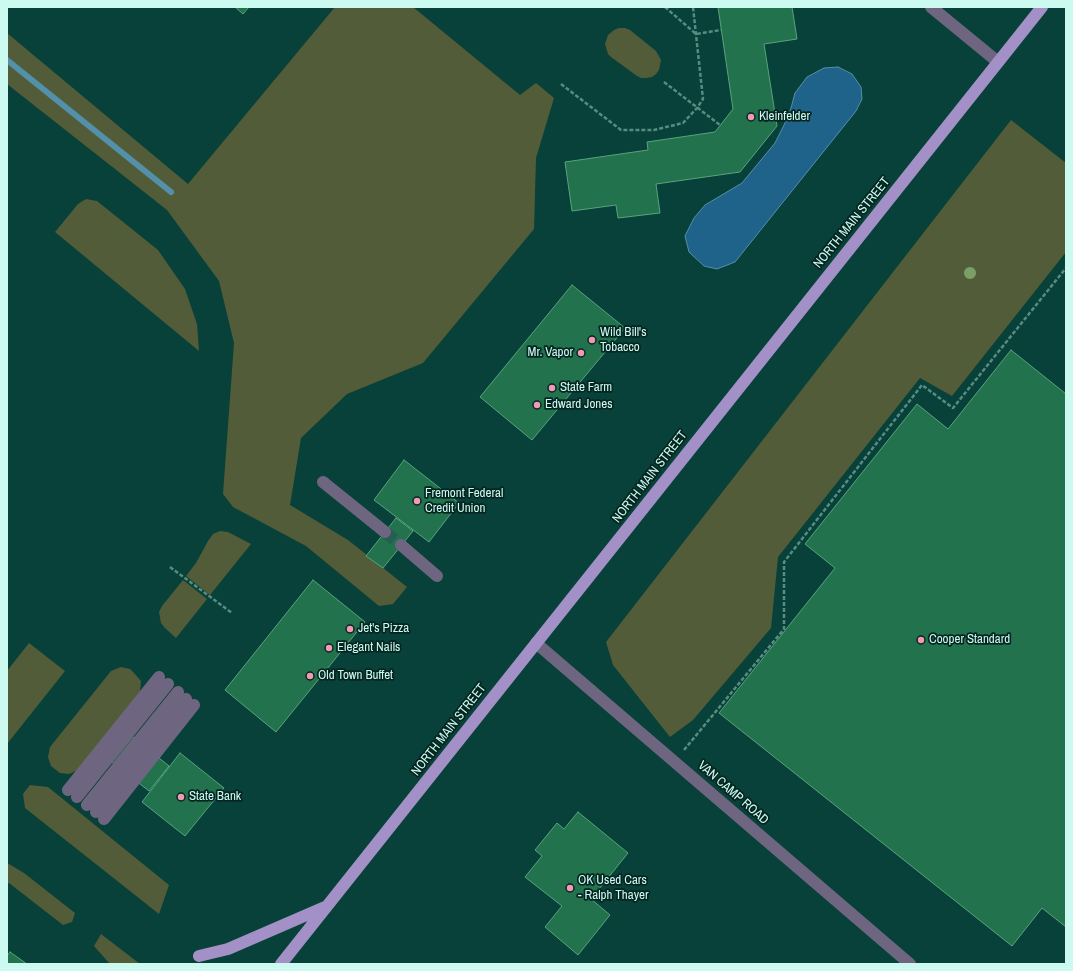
<!DOCTYPE html>
<html>
<head>
<meta charset="utf-8">
<style>
	body { margin:0 }
	#map { position:relative; width:1073px; height:971px; overflow:hidden; background:#084139; font-family:"Archivo Narrow",sans-serif }
	canvas { display:block }
	.frame { position:absolute; inset:0; border:8px solid #cdfaf0; pointer-events:none }
</style>
</head>
<body>
<div id="map">
<canvas width="1073" height="971"></canvas>
<div class="frame"></div>
</div>
<script>
const context = document.querySelector('canvas').getContext('2d');
context.lineJoin = 'round';
function paint(path, color) {
  context.fillStyle = color;
  context.fill(path, 'evenodd');
}
function poly(rows) {
  const path = new Path2D();
  for (const r of rows) {
    path.moveTo(r[0], r[1]);
    for (let i = 2; i < r.length; i += 2) path.lineTo(r[i], r[i + 1]);
  }
  return path;
}
function strokePath(path, color, width, dash) {
  context.strokeStyle = color;
  context.lineWidth = width;
  context.lineCap = dash ? 'butt' : 'round';
  context.setLineDash(dash || []);
  context.stroke(path);
}
function drawText(font, color, halo, rows, align = 'center') {
  context.font = font + ' "Archivo Narrow",sans-serif';
  context.lineWidth = 3.5;
  context.setLineDash([]);
  context.textBaseline = 'middle';
  context.strokeStyle = halo;
  context.fillStyle = color;
  for (const [text, x, y, turn = 0] of rows) {
    context.save();
    context.translate(x, y);
    context.rotate((+turn || 0) * Math.PI / 180);
    context.textAlign = isNaN(turn) ? turn : align;
    if (halo) context.strokeText(text, 0, 0);
    context.fillText(text, 0, 0);
    context.restore();
  }
}
const green = poly([
	[335,7,413,7,520,95,536,83,554,98,536,158,534,229,423,363,347,394,301,438,290,505,348,540,407,587,393,604,379,606,306,546,233,507,223,494,234,343,219,281,167,210,7,84,7,33,188,184],
	[619,28,625,28,630,30,656,51,661,60,659,70,656,74,652,77,646,78,641,78,637,76,611,57,608,54,605,44,608,35,614,30],
	[1011,120,1066,163,1066,252,952,396,920,378,778,557,771,628,693,720,670,737,613,665,606,642],
	[86,199,97,201,158,250,185,289,197,324,199,351,55,232,78,204],
	[220,531,228,532,251,544,210,595,186,576,196,563,208,541,213,534],
	[183,580,207,599,176,638,165,628,161,623,159,612,162,606],
	[29,643,65,671,7,744,7,671],
	[121,667,130,669,134,673,141,681,140,692,78,770,69,774,60,773,51,766,48,757,50,747,111,671],
	[30,785,48,787,169,885,159,914,25,808,23,794],
	[7,864,9,864,24,873,75,913,72,922,63,925,9,883,7,885],
	[101,934,140,964,110,964,94,946]
]);
const water = poly([
	[838,67,852,74,861,87,862,99,856,111,735,262,717,269,704,266,689,252,685,236,694,218,705,205,742,183,775,143,785,123,791,108,795,93,807,77,824,68,838,67]
]);
const stream = poly([
	[7,60,171,192]
]);
const building = poly([
	[235,7,249,7,243,14,235,7],
	[718,7,792,7,797,39,764,44,777,126,740,172,656,184,660,213,618,218,616,205,572,211,565,162,648,150,647,142,715,132,733,109,718,7],
	[572,285,625,328,532,440,480,397,572,285],
	[1011,350,1066,394,1066,927,1042,908,1012,946,719,713,835,568,805,544,917,404,948,429,1011,350],
	[404,460,459,503,429,542,374,500,404,460],
	[396,518,413,531,383,568,366,556,396,518],
	[313,580,365,622,276,732,225,690,313,580],
	[119,726,169,766,149,791,99,752,119,726],
	[180,753,224,788,185,836,142,802,180,753],
	[578,812,628,853,591,899,610,915,578,955,545,927,562,906,525,877,542,856,535,850,557,823,564,829,578,812],
	[10,952,27,964,7,964,7,956,10,952]
]);
const minorTunnel = poly([
	[385,532,401,545]
]);
const path = poly([
	[665,7,696,34,721,30],
	[664,82,720,125],
	[561,84,621,130,654,130,683,123,697,108,703,99,693,7],
	[170,567,232,613],
	[684,750,784,629,784,562,922,385,953,408,1066,268]
]);
const minor = poly([
	[931,7,998,62],
	[323,482,385,532],
	[401,545,437,576],
	[536,643,910,964],
	[68,790,159,677],
	[77,797,168,684],
	[87,805,178,692],
	[96,812,186,699],
	[104,819,194,705]
]);
const major = poly([
	[199,956,228,949,325,907],
	[281,964,1042,7]
]);
const trees = [
	[970,273]
];
const markers = [
	[751,117,4,"#f09ab5"],
	[592,340,4,"#f09ab5"],
	[581,353,4,"#f09ab5"],
	[552,388,4,"#f09ab5"],
	[537,405,4,"#f09ab5"],
	[417,501,4,"#f09ab5"],
	[350,629,4,"#f09ab5"],
	[921,640,4,"#f09ab5"],
	[329,648,4,"#f09ab5"],
	[310,676,4,"#f09ab5"],
	[181,797,4,"#f09ab5"],
	[570,888,4,"#f09ab5"]
];
const poiNames = [
	["Kleinfelder",759,117],
	["Wild Bill's",600,333],
	["Tobacco",600,348],
	["Mr. Vapor",573,353,"right"],
	["State Farm",560,388],
	["Edward Jones",545,405],
	["Fremont Federal",425,494],
	["Credit Union",425,509],
	["Jet's Pizza",358,629],
	["Cooper Standard",929,640],
	["Elegant Nails",337,648],
	["Old Town Buffet",318,676],
	["State Bank",189,797],
	["OK Used Cars",578,881],
	["- Ralph Thayer",578,896]
];
const streetNames = [
	["NORTH MAIN STREET",852,223,-51],
	["NORTH MAIN STREET",650,477,-52],
	["NORTH MAIN STREET",449,730,-52],
	["VAN CAMP ROAD",733,793,41]
];
paint(green, '#535c38');
paint(water, '#1f628a');
strokePath(water, '#5390a9', 1);
strokePath(stream, '#5390a9', 6);
paint(building, '#22724e');
strokePath(building, '#58a47d', 1);
strokePath(minorTunnel, '#265d54', 12, [12, 6]);
strokePath(path, '#588c83', 2.5, [4, 2]);
strokePath(minor, '#6e6580', 12);
strokePath(major, '#a290c6', 12);
context.fillStyle = '#7aa068';
for (const [x, y] of trees) {
  context.beginPath();
  context.arc(x, y, 6, 0, 2 * Math.PI);
  context.fill();
}
for (const [x, y, r, color] of markers) {
  const dot = new Path2D();
  dot.arc(x, y, r, 0, 2 * Math.PI);
  context.fillStyle = color;
  context.fill(dot);
  strokePath(dot, '#052520', 1.5);
}
drawText('13px', '#cdfaf0', '#052520', poiNames, 'left');
drawText('13px', '#cdfaf0', '#052520', streetNames);
</script>
</body>
</html>
